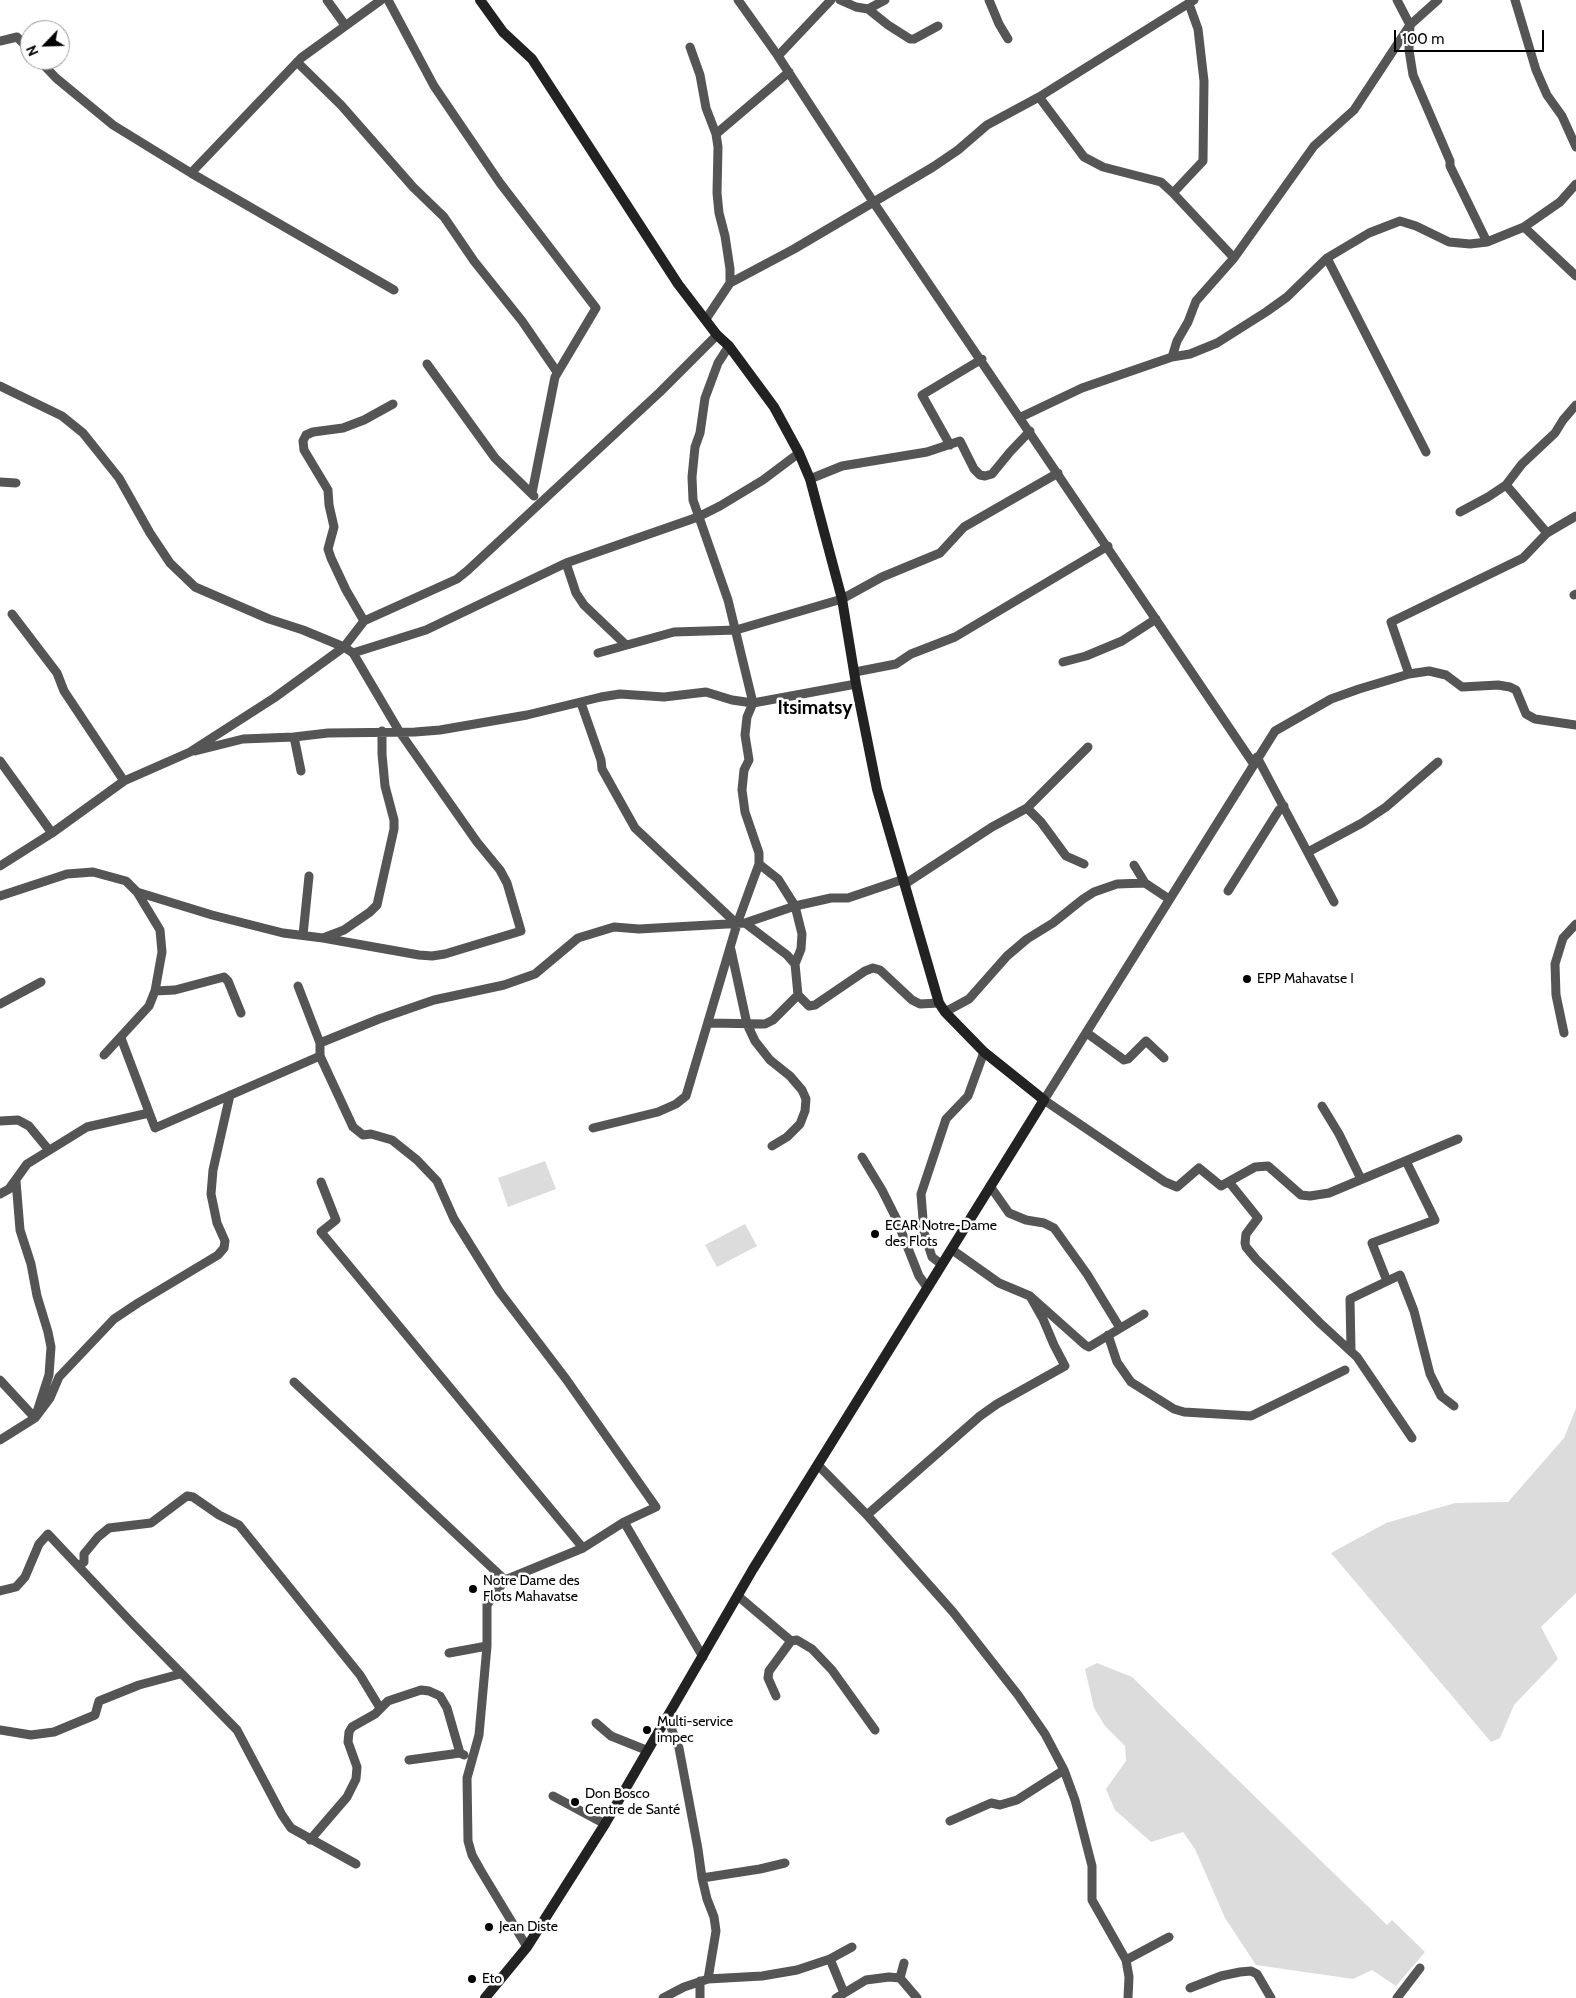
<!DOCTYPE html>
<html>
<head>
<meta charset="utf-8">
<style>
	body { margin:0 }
	#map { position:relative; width:1576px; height:1998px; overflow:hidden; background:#fff; font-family:Cabin,sans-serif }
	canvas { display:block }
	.north { position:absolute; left:20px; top:20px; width:50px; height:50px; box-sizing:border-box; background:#fff; border:1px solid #999; border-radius:50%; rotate:246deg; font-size:14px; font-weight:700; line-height:20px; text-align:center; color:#000 }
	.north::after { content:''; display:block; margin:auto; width:18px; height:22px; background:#000; clip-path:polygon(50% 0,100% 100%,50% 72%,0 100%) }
	.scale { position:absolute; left:1394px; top:30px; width:150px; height:22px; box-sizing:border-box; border:2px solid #000; border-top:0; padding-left:6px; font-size:15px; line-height:18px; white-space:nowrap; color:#000; -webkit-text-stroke:4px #fff; paint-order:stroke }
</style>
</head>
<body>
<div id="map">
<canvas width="1576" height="1998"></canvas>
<div class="north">N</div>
<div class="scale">100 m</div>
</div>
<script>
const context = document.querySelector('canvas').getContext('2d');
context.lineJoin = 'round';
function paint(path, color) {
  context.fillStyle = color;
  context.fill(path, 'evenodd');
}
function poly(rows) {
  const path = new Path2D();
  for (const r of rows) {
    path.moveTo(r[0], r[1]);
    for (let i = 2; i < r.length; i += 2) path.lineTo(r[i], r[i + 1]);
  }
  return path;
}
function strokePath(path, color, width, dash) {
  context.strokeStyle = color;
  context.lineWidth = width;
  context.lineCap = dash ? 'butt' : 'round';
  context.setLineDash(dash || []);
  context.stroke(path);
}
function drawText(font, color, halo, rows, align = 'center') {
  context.font = font + ' Cabin,sans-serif';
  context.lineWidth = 5;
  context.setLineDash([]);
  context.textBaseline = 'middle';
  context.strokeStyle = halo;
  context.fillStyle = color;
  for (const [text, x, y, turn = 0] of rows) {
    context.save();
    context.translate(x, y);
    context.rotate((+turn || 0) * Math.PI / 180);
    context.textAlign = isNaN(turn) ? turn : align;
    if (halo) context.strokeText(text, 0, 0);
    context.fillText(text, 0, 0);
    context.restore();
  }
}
const green = poly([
	[545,1161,556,1189,508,1207,498,1178],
	[745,1224,757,1246,717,1267,705,1245],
	[1576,1408,1576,1593,1541,1627,1558,1659,1514,1705,1500,1738,1491,1742,1331,1553,1386,1523,1455,1503,1508,1502,1564,1438],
	[1097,1663,1132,1677,1387,1925,1392,1920,1425,1952,1396,1986,1372,1970,1353,1979,1256,1965,1225,1918,1195,1849,1183,1832,1151,1842,1115,1810,1106,1789,1126,1761,1125,1746,1105,1726,1094,1708,1085,1669]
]);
const street = poly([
	[327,0,345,25],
	[388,0,434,86,500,183,596,308,555,377,532,493],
	[738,0,778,56,874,203,1253,763],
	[840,0,856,7,868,9,885,0],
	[989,0,999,24,1008,39],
	[1397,0,1410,25,1409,50,1413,75,1450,161,1450,166,1487,242],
	[1515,0,1536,70,1547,95,1562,116,1576,147],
	[868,9,888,25,910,39,914,39,938,26],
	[0,41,17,37,30,50],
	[690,47,700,75,706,108,716,134,718,147,717,193,719,213,725,236,730,269,730,283,706,319],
	[778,56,831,0],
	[39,60,56,78,113,125,191,173,394,290],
	[297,62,341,105,413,187,444,217,474,261,522,321,557,372],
	[1039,97,1084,157,1103,167,1161,182,1173,193,1234,258],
	[716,134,789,72],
	[191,173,301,58,381,0],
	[1173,193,1203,161,1204,81,1198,29,1189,4],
	[1524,227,1576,276],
	[1327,258,1426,452],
	[730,283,794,249,933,167,958,150,987,125,1039,97,1194,0],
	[1172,357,1190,354,1217,343,1266,312,1287,297,1327,258,1369,233,1400,221,1416,226,1449,242,1470,244,1487,242,1524,227,1560,202,1576,184],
	[427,364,495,458,534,496],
	[0,386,62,416,83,433,119,478,150,533,170,563,195,587,269,619,303,630,344,647,353,653,399,731,477,842,500,870,507,883,521,931,445,954,432,956,419,955,323,938,283,933,212,915,137,892,126,881,93,872,67,874,0,896],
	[1021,417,1082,388,1172,357,1177,341,1188,322,1196,301,1234,258,1314,146,1354,110,1410,25,1438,0],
	[950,445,922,395,982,359],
	[810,479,842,466,927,452,960,441,974,469,980,475,985,476,992,474,1010,452,1030,431],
	[0,482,16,483],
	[1506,485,1547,533],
	[1460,512,1488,497,1506,485,1522,464,1555,433,1563,420,1576,405],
	[566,563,576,593,584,605,626,645],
	[1574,595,1576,594],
	[12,614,57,673,64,691,124,781],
	[364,621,346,590,331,558,328,549,334,527,329,505,328,490,304,450,303,441,306,435,313,432,343,428,364,420,393,404],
	[353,653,426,630,566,563,698,517,720,506,763,480,799,453],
	[598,653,674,632,736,630,842,599,882,577,940,553,964,527,1058,473],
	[1063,662,1086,656,1122,641,1156,619],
	[855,672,896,664,911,654,955,637,1108,546],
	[1409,674,1391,622,1523,558,1547,533,1576,516],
	[581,703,601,760,602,769,635,828,737,924],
	[294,737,301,771],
	[195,751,243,739,294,737,328,733,415,732,440,730,527,715,601,697,620,694,664,697,706,692,732,700,753,703,856,684],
	[1257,757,1334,902],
	[0,761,52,833],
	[1027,808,1041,822,1066,856,1084,864],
	[1308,852,1362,823,1386,807,1438,762],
	[759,864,778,879,795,906,802,934,801,949,795,964],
	[1134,865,1145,883,1169,899],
	[0,866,52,833,124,781,190,752,274,698,344,647,364,621,457,579,467,571,660,392,717,335],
	[905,884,992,827,1027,808,1088,747],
	[1228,891,1279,810,1284,806],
	[745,923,795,906,831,898,848,898,904,879],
	[303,935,309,876],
	[323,938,344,930,370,912,377,905,394,829,394,820,385,786,382,754,382,731],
	[731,950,747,1024,755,1041,770,1060,790,1076,802,1090,806,1099,805,1111,800,1124,787,1137,772,1146],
	[298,986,320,1043,320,1056,353,1127,363,1135,371,1134,392,1140,417,1160,437,1181,454,1219,499,1291,566,1379,656,1507,624,1522,583,1548,505,1580,487,1605,487,1646,479,1735,467,1778,468,1841,472,1855,481,1871,527,1947],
	[155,991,175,990,224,977,228,981,241,1013],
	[0,1004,41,982],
	[945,1012,969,999,1007,956,1027,939,1053,923,1083,899,1094,892,1117,884,1145,883],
	[709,1023,765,1024,773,1020,798,995],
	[1087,1033,1124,1060,1128,1059,1146,1041,1164,1058],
	[1564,1033,1556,995,1555,964,1563,938,1576,924],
	[121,1038,155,1128,320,1056],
	[320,1043,379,1019,434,1000,504,985,535,974,578,938,614,927,639,929,745,923,787,955,795,964,798,995,809,1006,815,1005,865,971,873,968,880,970,912,1000,920,1004,939,1003],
	[104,1055,149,1006,155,991,162,952,160,930,137,892],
	[1322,1106,1339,1134,1361,1179],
	[0,1121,18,1120,29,1126,48,1149],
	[593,1128,658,1112,676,1104,686,1096,737,924,759,864,759,853,745,812,742,790,744,770,749,760,745,735,747,717,753,703,728,600,693,500,692,477,695,447,700,433,705,398,718,363,729,346],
	[1458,1139,1329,1193,1310,1196,1301,1195,1268,1166,1255,1167,1221,1186,1199,1168,1177,1187,1165,1182,1044,1100,1275,731,1331,699,1359,689,1409,674,1429,671,1446,675,1462,687,1498,685,1510,687,1516,690,1526,714,1535,719,1576,725],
	[862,1157,882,1190,896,1218,919,1276,927,1287],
	[16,1181,20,1230,31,1264,37,1296,48,1332,51,1347,49,1375,37,1412],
	[321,1182,336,1220,321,1232,583,1548],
	[1229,1182,1258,1218,1246,1234,1245,1243,1246,1247,1256,1259,1320,1323,1357,1357,1412,1438],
	[990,1186,1009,1213,1026,1220,1044,1223,1054,1228,1087,1274,1120,1328],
	[0,1194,9,1189,27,1164,87,1127,149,1113],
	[951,1249,999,1283,1030,1296,1085,1345,1089,1347,1144,1314],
	[941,1264,932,1257,924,1232,921,1194,946,1119,968,1096,984,1052],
	[1387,1281,1372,1243,1435,1220,1406,1161],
	[1108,1335,1117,1362,1131,1382,1174,1409,1184,1412,1251,1416,1345,1370],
	[1351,1350,1350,1299,1400,1275,1414,1311,1430,1374,1441,1396,1454,1406],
	[0,1380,35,1418],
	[294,1382,505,1580],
	[0,1440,35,1418,50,1398,59,1377,114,1319,138,1303,218,1255,224,1248,225,1241,217,1223,211,1194,213,1170,230,1095],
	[818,1465,867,1515,953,1612,1018,1695,1045,1734,1064,1770,1075,1800,1092,1866,1092,1900,1126,1960,1129,1977,1128,1998],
	[867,1515,980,1416,997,1404,1065,1366,1054,1345,1043,1319,1030,1296],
	[624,1522,703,1657],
	[79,1566,84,1562,84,1554,98,1537,109,1528,151,1523,187,1496,193,1497,219,1515,239,1525,360,1675,380,1708],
	[0,1591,16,1587,25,1577,39,1544,48,1534,132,1623,237,1730,282,1815,291,1828,356,1864],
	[738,1596,791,1641,797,1640,812,1649,832,1670,875,1730],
	[449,1653,487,1646],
	[776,1696,768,1678,769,1671,791,1641],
	[667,1717,679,1748,698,1849,702,1878,707,1899,714,1917,716,1931,708,1979],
	[596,1723,611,1736,646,1750],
	[0,1730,31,1735,54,1732,95,1715,99,1701,139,1685,180,1674],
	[409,1760,460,1753,464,1755],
	[553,1796,605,1824],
	[950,1821,991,1803,1000,1805,1017,1800,1064,1770],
	[310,1840,347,1797,356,1779,357,1767,348,1742,349,1732,352,1727,375,1714,388,1701,421,1690,429,1691,440,1696,447,1708,460,1753],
	[702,1878,760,1869,785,1863],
	[830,1959,844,1993],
	[1126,1960,1169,1937],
	[900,1978,917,1998],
	[700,1981,700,1998],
	[1190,1988,1221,1976,1240,1972,1251,1971,1257,1974,1271,1998],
	[663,1998,684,1987,708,1979,762,1976,797,1970,830,1959,852,1947],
	[836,1998,866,1980,889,1977,900,1978,904,1963],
	[1397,1998,1420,1968]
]);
const secondary = poly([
	[480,0,503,32,532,59,678,284,717,335,729,346,774,407,799,453,810,479,842,599,856,684,877,789,939,1003,945,1012,984,1052,1044,1100,753,1569,605,1824,527,1947,485,1998]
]);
const markers = [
	[1247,979,5,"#000"],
	[875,1234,5,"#000"],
	[473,1589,5,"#000"],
	[647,1730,5,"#000"],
	[575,1802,5,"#000"],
	[489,1927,5,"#000"],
	[472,1979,5,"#000"]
];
const poiNames = [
	["EPP Mahavatse I",1257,979],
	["ECAR Notre-Dame",885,1226],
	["des Flots",885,1242],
	["Notre Dame des",483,1581],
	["Flots Mahavatse",483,1597],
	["Multi-service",657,1722],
	["impec",657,1738],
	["Don Bosco",585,1794],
	["Centre de Santé",585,1810],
	["Jean Diste",499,1927],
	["Eto",482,1979]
];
const districtNames = [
	["Itsimatsy",815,708]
];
paint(green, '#dcdcdc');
strokePath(street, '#555', 9);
strokePath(secondary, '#222', 10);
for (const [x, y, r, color] of markers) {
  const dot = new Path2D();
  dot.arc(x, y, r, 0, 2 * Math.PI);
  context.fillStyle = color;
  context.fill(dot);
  strokePath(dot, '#fff', 2);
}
drawText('14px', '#000', '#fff', poiNames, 'left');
drawText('bold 19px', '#000', '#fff', districtNames);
</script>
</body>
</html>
